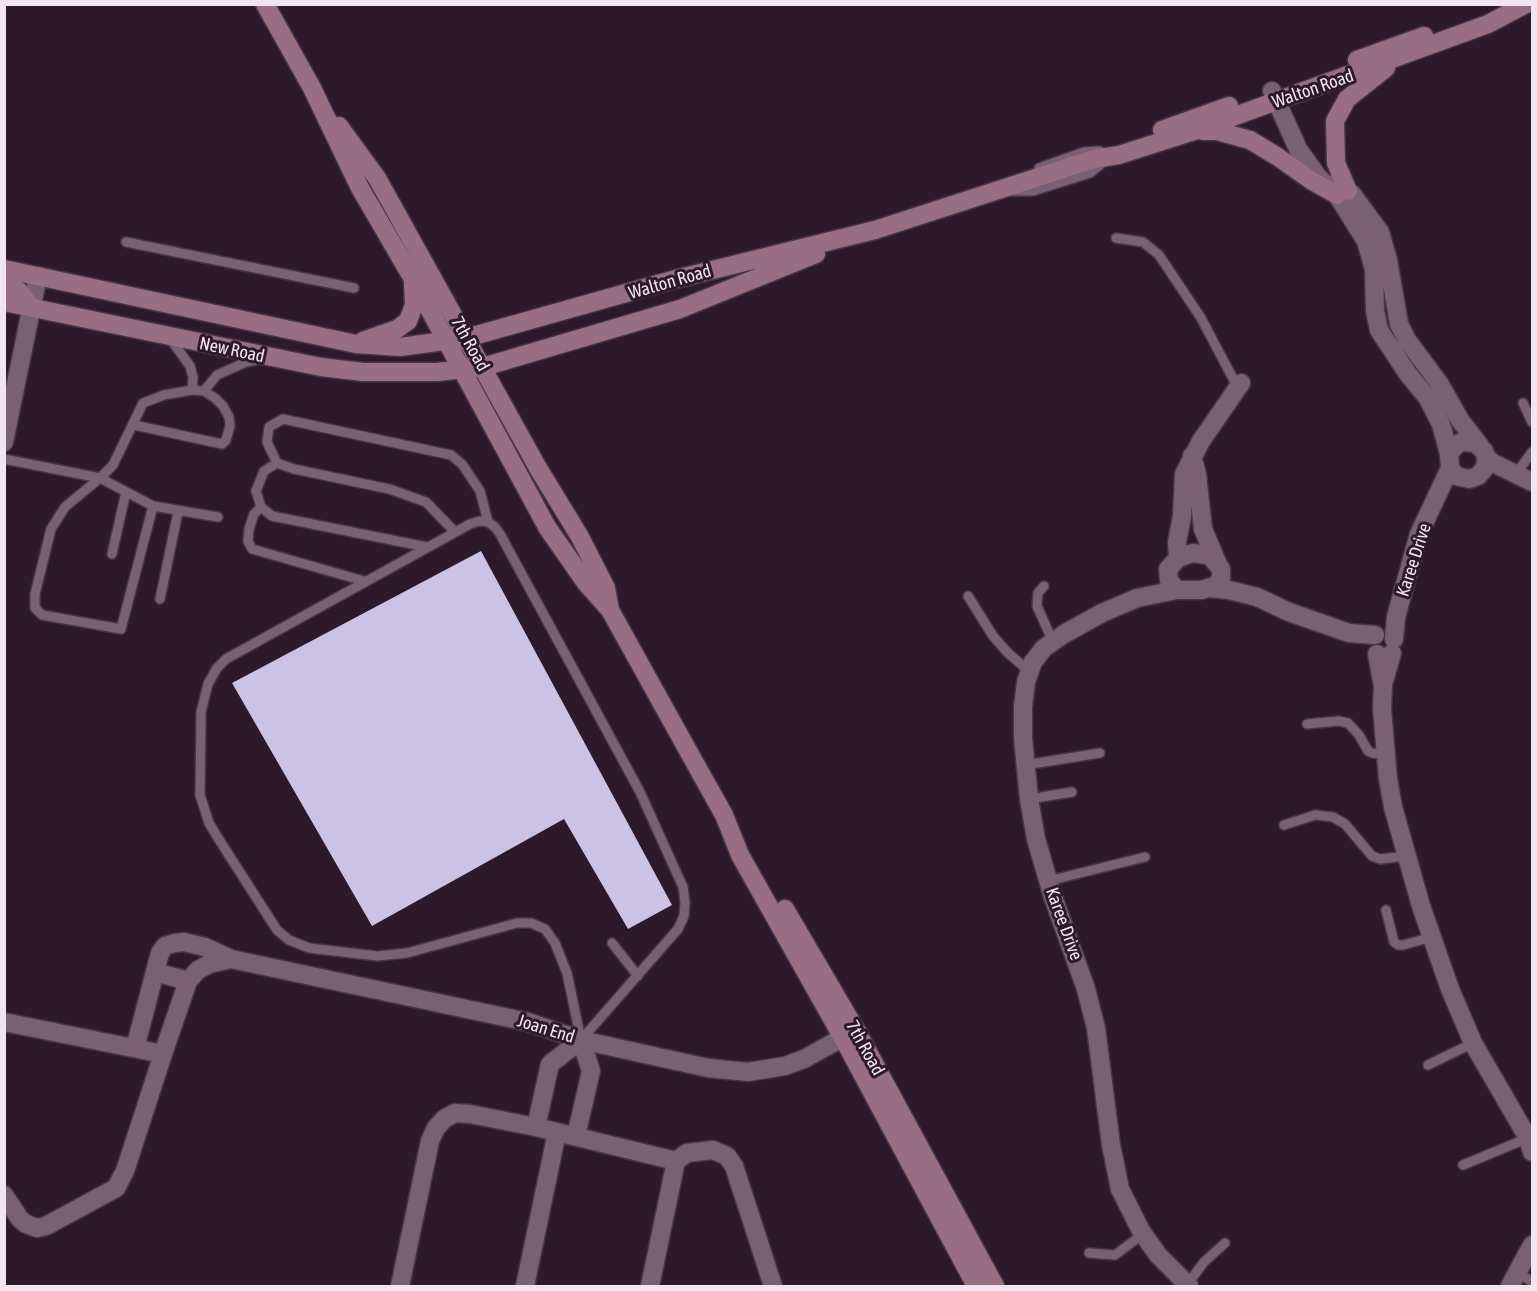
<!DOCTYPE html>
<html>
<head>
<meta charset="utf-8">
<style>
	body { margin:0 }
	#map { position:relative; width:1537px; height:1291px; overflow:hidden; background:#2e192c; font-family:"Asap Condensed",sans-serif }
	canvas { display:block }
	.frame { position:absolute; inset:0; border:6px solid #f2e4f0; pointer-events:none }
</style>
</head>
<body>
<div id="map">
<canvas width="1537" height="1291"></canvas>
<div class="frame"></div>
</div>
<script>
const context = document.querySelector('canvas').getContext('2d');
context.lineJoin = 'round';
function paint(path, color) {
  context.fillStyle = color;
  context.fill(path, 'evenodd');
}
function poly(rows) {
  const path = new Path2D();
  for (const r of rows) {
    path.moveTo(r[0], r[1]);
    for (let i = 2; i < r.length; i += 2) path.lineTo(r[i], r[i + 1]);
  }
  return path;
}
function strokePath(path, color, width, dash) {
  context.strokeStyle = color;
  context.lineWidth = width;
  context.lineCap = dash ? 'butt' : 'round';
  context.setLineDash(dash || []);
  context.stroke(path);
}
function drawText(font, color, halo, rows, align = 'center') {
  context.font = font + ' "Asap Condensed",sans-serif';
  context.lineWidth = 6;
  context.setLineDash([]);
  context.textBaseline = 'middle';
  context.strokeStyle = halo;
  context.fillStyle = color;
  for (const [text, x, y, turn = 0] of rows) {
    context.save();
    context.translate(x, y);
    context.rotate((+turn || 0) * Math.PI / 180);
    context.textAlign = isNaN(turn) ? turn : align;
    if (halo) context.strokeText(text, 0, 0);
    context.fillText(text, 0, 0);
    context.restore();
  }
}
const building = poly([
	[481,551,672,905,628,929,564,819,372,926,232,683]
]);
const lane = poly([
	[1039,168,1084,152,1100,151],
	[1010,191,1033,191,1090,173,1101,164,1105,159],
	[1116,238,1143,242,1159,255,1201,318,1238,388],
	[126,242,354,288],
	[169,337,190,366,193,377,192,390],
	[204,391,217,375,246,362,261,359],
	[1523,403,1532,422],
	[4,459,100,478,113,465,143,403,164,395,192,390,204,391,215,398,223,406,229,417,230,426,226,440,222,444,134,425],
	[277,463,264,471,256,491,261,507,272,516,427,547],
	[1516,474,1532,452],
	[153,506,121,629,42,615,35,608,35,594,51,529,65,507,100,478,153,506,218,517],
	[261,507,254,514,249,529,248,541,252,549,364,581],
	[480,521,488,522,495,527,500,534,640,792,683,887,685,902,684,916,678,929,581,1040,567,973,555,943,545,929,531,923,517,923,407,953,377,956,309,948,289,940,277,930,218,838,209,823,200,795,201,712,208,684,217,668,226,659,470,524,480,521],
	[455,532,426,502,389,489,294,469,277,463,267,442,269,427,283,419,451,455,462,464,480,491,488,522],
	[112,554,126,492],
	[1044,586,1038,593,1037,606,1053,642],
	[968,596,993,636,1008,653,1030,672],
	[160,599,178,512],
	[1307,724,1339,721,1348,723,1359,735,1368,751,1372,753,1386,755],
	[1025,765,1100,753],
	[1029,799,1072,792],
	[1284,825,1315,815,1333,817,1345,824,1372,856,1380,859,1407,856],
	[1048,881,1145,857],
	[1386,910,1394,942,1398,945,1403,945,1432,937],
	[612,943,638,976],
	[1428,1065,1473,1043],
	[1463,1165,1528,1138],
	[1089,1253,1115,1255,1143,1234],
	[1518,1272,1532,1282],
	[1187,1285,1204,1262,1225,1243]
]);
const street = poly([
	[1272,91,1298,149,1318,177,1337,195,1366,241,1374,269,1375,311,1379,330,1408,374,1427,397,1441,424,1449,454,1450,468,1456,476,1469,479,1478,476,1485,468,1486,457,1484,451,1475,443,1462,442,1457,444,1449,454],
	[1337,182,1352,194,1380,232,1388,260,1399,324,1407,340,1439,383,1460,420,1480,446],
	[4,442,38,276],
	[1192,456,1197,474,1203,529,1217,562],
	[1486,457,1493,463,1532,482],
	[1193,553,1208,555,1212,558,1221,569,1221,579,1215,586,1201,590,1177,590,1169,581,1168,569,1178,558,1193,553],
	[1178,558,1177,542,1182,516,1184,474,1201,441,1241,383],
	[1209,588,1229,590,1257,597,1289,612,1349,633,1375,635],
	[1177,590,1137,598,1102,613,1064,634,1044,648,1033,662,1026,682,1023,707,1023,738,1029,799,1036,839,1053,897,1086,989,1096,1028,1111,1145,1120,1189,1141,1231,1158,1255,1189,1286],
	[1394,639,1396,617,1419,534,1450,468],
	[1377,654,1383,686,1382,709,1388,779,1393,807,1421,906,1450,989,1473,1043,1528,1138,1532,1152],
	[1384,681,1392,653],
	[155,972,188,981],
	[4,1022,163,1054,125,1171,116,1188,46,1226,37,1228,26,1224,20,1219,4,1195],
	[135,1048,160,953,165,946,175,943,184,942,205,947,231,959,528,1022,581,1040,708,1068,748,1072,785,1066,804,1059,856,1030],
	[163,1054,188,981,198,970,209,964,231,959],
	[536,1127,550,1064,581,1040],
	[576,1136,591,1071,581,1040],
	[400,1286,430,1141,436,1128,444,1119,455,1113,470,1114,536,1127,676,1161],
	[525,1286,557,1132],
	[650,1286,676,1161,687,1153,713,1150,727,1156,734,1166,773,1286],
	[1510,1286,1532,1245]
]);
const secondary = poly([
	[265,4,312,88,360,188,413,279,547,527,586,583,610,610,696,765,724,815,740,855,843,1038,976,1286],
	[1357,60,1424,36],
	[339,126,377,178,538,468,580,537,606,588,610,610],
	[1162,130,1229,106],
	[1203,131,1217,131,1250,140,1278,157,1312,181,1337,195],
	[1348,191,1336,163,1335,121,1347,99,1386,68],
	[4,269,356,344,400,347,466,338,676,279,875,230,1094,159,1119,155,1194,131,1488,24,1526,4],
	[4,284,18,290,32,308],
	[4,302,321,367,363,372,437,372,483,367,680,309,816,254],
	[363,341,397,329,408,321,414,305,413,283],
	[785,909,856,1030,995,1286]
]);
const streetNames = [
	["Walton Road",1313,89,-19],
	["Walton Road",670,282,-16],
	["7th Road",470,344,61],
	["New Road",232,350,12],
	["Karee Drive",1414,560,-72],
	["Karee Drive",1064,924,70],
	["Joan End",546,1029,17],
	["7th Road",865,1048,61]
];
paint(building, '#cbc3e3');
strokePath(lane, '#463544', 12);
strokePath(street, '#463544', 21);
strokePath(secondary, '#463544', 21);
strokePath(lane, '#796075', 9);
strokePath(street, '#796075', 18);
strokePath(secondary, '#986e82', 18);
drawText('18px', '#f2e4f0', '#2e192c', streetNames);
</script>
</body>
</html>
